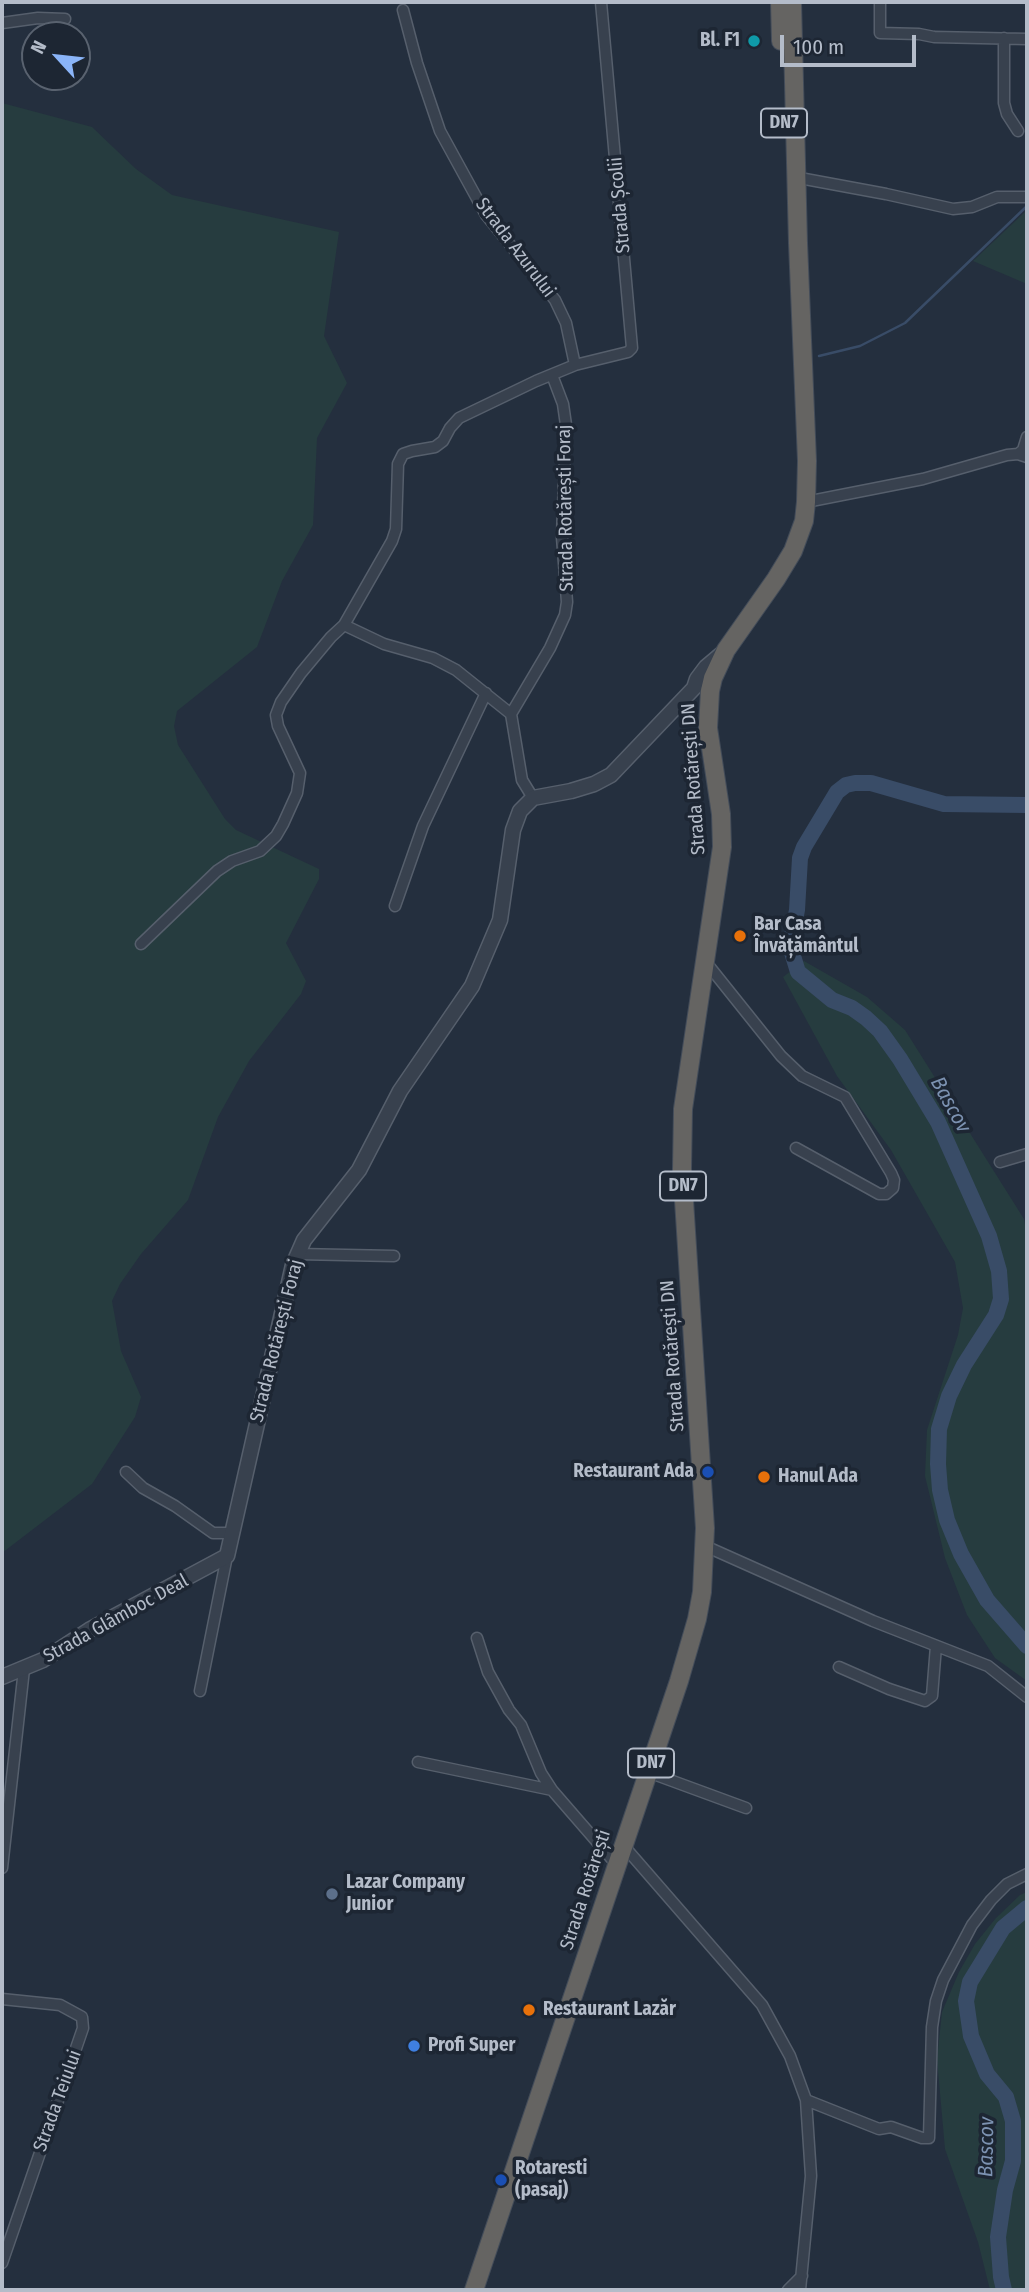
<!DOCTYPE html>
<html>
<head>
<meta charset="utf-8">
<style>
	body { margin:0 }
	#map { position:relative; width:1029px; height:2292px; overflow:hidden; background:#242f3e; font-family:"Fira Sans Condensed",sans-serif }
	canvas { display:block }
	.frame { position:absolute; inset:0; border:4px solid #b4bcc9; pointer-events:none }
	.north { position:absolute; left:21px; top:21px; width:70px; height:70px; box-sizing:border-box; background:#1d2633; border:2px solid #59626f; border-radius:50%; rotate:297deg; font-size:19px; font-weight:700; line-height:28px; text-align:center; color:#b4bcc9 }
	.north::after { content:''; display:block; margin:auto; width:24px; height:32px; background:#8ab4f8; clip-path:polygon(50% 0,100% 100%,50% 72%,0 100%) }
	.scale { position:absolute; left:780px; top:35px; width:136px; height:32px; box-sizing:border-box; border:4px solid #b4bcc9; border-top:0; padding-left:9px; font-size:21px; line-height:24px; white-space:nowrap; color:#b4bcc9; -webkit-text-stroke:5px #1d2633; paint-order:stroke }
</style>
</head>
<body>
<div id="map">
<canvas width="1029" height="2292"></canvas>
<div class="frame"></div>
<div class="north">N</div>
<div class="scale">100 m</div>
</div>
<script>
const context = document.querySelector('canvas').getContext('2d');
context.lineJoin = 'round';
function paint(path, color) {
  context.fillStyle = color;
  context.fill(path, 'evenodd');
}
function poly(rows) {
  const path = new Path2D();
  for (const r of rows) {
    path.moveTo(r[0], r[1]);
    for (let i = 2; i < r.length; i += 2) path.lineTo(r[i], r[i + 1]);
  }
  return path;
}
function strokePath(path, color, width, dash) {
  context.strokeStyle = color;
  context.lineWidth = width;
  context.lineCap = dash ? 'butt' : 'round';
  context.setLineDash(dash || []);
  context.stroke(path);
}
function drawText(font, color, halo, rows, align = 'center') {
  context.font = font + ' "Fira Sans Condensed",sans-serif';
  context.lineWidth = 7;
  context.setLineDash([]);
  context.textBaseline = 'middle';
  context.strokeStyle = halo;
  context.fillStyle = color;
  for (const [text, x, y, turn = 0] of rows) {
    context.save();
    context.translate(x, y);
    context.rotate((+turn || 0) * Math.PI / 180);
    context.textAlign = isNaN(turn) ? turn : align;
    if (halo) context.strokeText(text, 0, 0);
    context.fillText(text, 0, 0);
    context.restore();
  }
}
const green = poly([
	[2,103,92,127,136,169,172,195,339,232,324,336,347,383,317,438,313,525,282,581,257,647,177,711,174,726,178,745,225,819,236,830,319,869,319,879,286,943,306,981,301,994,249,1061,218,1117,188,1200,141,1254,120,1284,112,1301,121,1351,141,1397,135,1417,92,1484,2,1553],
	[1027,210,1027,284,973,261],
	[804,961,867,997,905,1030,1024,1219,1027,1237,1027,1681,995,1658,967,1615,945,1558,925,1476,927,1430,958,1335,963,1308,955,1262,891,1150,837,1076,783,977],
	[1027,1892,1027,2290,990,2290,978,2242,945,2149,937,2059,942,2012,959,1972,975,1944,996,1918,1020,1895]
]);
const stream = poly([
	[819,356,860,346,905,323,1027,206]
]);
const river = poly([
	[1027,805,944,804,871,783,855,783,846,785,837,792,804,847,800,858,797,910,790,946,798,972,832,1000,852,1008,866,1018,880,1031,900,1059,938,1122,989,1236,999,1271,1001,1299,996,1315,964,1365,949,1396,939,1429,938,1464,940,1490,947,1520,961,1554,987,1600,1027,1646],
	[1004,2290,1001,2277,998,2237,1005,2190,1013,2161,1013,2121,1006,2097,987,2074,971,2036,966,2001,970,1982,1003,1928,1027,1908]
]);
const minor = poly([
	[880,2,880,33,919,34,934,37,1027,39],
	[403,10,417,63,440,131,486,215,555,300,566,323,575,365],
	[2,23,38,18,65,19],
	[1004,38,1004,103,1007,114,1018,131],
	[805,179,886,194,953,209,972,207,997,197,1027,197],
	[1018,454,1023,450,1027,437],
	[806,502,923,479,1007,455,1018,454,1027,457],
	[344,625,384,644,433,658,456,670,511,714],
	[533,798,522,780,511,714,550,648,565,615,567,602,562,537,566,425,563,404,552,375],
	[395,906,423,826,486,693],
	[141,944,217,871,232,861,260,851,276,836,283,824,297,793,300,773,278,726,276,715,281,702,301,673,331,637,344,625,392,541,396,529,398,464,403,454,412,451,435,447,443,441,450,428,459,418,536,381,575,365,628,352,632,348,601,2],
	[705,961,781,1056,802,1076,845,1097,891,1173,894,1180,893,1188,886,1194,879,1194,796,1148],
	[1000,1162,1027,1154],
	[297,1254,394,1256],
	[126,1472,143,1488,175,1506,213,1533,232,1533],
	[705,1546,873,1621,988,1666,1027,1697],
	[477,1638,488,1672,509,1710,521,1725,541,1773,552,1790,617,1865],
	[839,1667,889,1689,925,1701,932,1696,936,1646],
	[200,1691,227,1556],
	[418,1762,552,1790],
	[648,1772,746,1808],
	[623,1845,762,2005,790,2056,806,2100,879,2129,891,2127,922,2138,929,2138,932,2027,936,2001,943,1980,972,1925,991,1900,1007,1884,1027,1874],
	[2,1868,24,1669],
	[2,1999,60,2005,82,2017,83,2028,2,2263],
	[788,2290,802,2276],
	[800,2290,811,2176,806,2100]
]);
const tertiary = poly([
	[2,1677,43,1660,89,1630,227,1556,293,1265,304,1240,359,1170,400,1091,472,986,500,920,513,830,520,811,533,798,571,791,594,784,611,775,694,688,697,679,706,667,725,651]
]);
const trunk = poly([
	[780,2,781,41],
	[474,2290,679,1681,697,1619,702,1592,705,1528,682,1169,683,1109,722,847,721,814,708,728,710,691,713,678,726,650,776,579,793,551,804,521,806,502,807,461,798,243,792,2]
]);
const markers = [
	[754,41,7,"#0f9aa8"],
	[740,936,7,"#e8710a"],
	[708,1472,7,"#1a4fb4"],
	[764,1477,7,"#e8710a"],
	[332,1894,7,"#5c6f8a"],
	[529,2010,7,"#e8710a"],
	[414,2046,7,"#3f7fe0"],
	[501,2180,7,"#1a4fb4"]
];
const shields = [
	[784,123,46],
	[683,1186,46],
	[651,1763,46]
];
const shieldNames = [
	["DN7",784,123],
	["DN7",683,1186],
	["DN7",651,1763]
];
const poiNames = [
	["Bl. F1",740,41,"right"],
	["Bar Casa",754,925],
	["Învățământul",754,947],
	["Restaurant Ada",694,1472,"right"],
	["Hanul Ada",778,1477],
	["Lazar Company",346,1883],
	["Junior",346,1905],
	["Restaurant Lazăr",543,2010],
	["Profi Super",428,2046],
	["Rotaresti",515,2169],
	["(pasaj)",515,2191]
];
const streetNames = [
	["Strada Școlii",620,205,-95],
	["Strada Azurului",515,248,53],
	["Strada Rotărești Foraj",566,508,-91],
	["Strada Rotărești DN",694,779,-94],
	["Strada Rotărești Foraj",277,1341,-76],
	["Strada Rotărești DN",673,1356,-94],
	["Strada Glâmboc Deal",116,1619,-29],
	["Strada Rotărești",586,1890,-72],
	["Strada Teiului",58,2101,-70]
];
const waterNames = [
	["Bascov",950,1105,61],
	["Bascov",987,2147,-89]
];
paint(green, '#263c3f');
strokePath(stream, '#394c67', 2.5);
strokePath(river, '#394c67', 16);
strokePath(minor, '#565f6c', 13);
strokePath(tertiary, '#565f6c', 17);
strokePath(trunk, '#434c59', 20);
strokePath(minor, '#38414e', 10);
strokePath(tertiary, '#38414e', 14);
strokePath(trunk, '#656462', 18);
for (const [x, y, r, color] of markers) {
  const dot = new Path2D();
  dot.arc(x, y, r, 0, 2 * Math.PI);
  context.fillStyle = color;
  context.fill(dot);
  strokePath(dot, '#1d2633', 2.5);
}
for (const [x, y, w] of shields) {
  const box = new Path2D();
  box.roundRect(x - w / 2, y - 14.5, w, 29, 5);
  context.fillStyle = '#1d2633';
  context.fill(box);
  strokePath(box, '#b4bcc9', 2);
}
drawText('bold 18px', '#b4bcc9', null, shieldNames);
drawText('bold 19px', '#b4bcc9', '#1d2633', poiNames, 'left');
drawText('19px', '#b4bcc9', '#1d2633', streetNames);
drawText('italic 21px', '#7c92b1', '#1d2633', waterNames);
</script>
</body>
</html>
